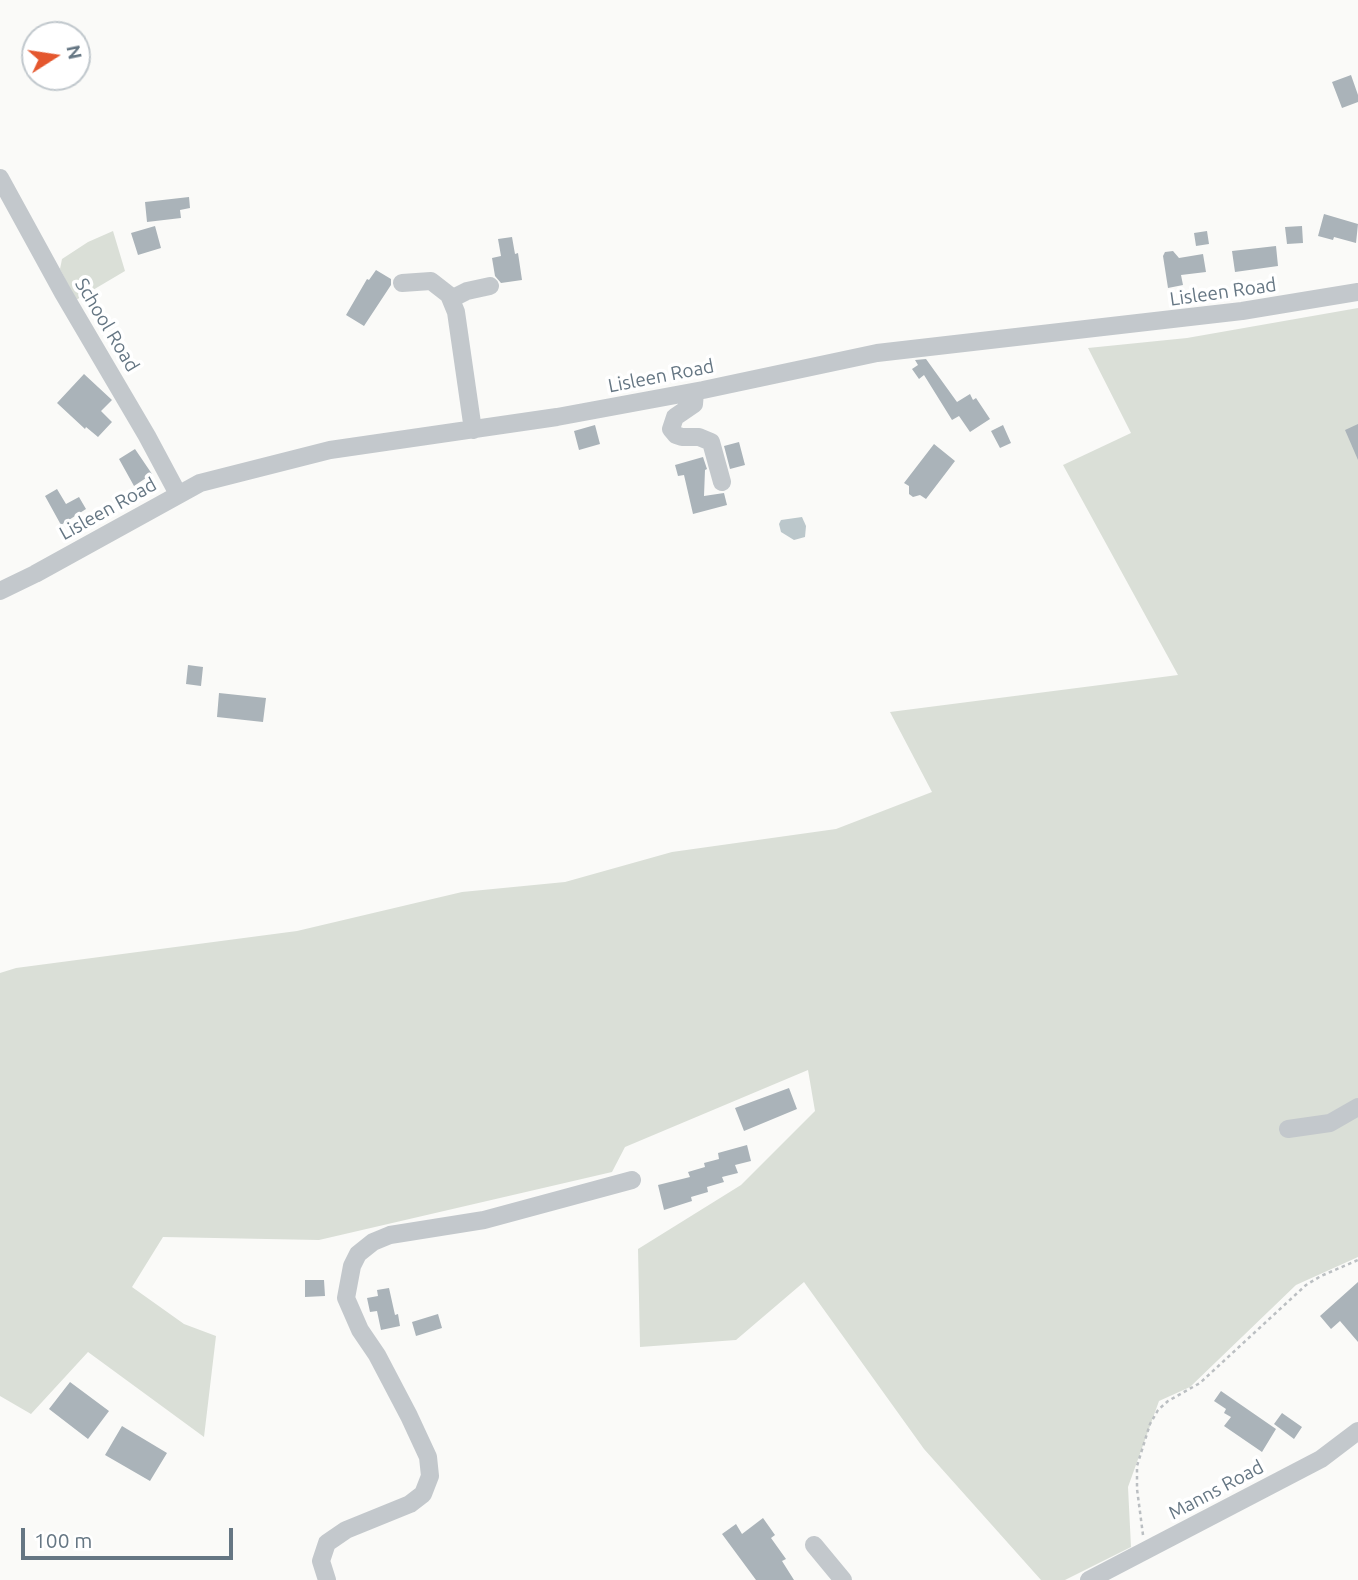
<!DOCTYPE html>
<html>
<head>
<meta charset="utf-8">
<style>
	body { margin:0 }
	#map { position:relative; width:1358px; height:1580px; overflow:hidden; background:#fafaf8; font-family:Ubuntu,sans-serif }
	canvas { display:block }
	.north { position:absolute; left:21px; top:21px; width:70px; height:70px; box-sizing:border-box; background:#fff; border:2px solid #c1c8cd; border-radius:50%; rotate:78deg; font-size:19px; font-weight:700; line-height:28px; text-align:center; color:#657683 }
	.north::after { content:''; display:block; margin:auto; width:24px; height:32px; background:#e4572e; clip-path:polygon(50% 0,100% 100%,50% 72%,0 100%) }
	.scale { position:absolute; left:21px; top:1528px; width:212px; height:32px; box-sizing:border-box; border:4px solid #657683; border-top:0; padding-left:9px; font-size:21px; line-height:24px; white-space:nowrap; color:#657683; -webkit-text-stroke:5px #fff; paint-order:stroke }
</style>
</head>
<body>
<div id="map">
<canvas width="1358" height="1580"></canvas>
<div class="north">N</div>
<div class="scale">100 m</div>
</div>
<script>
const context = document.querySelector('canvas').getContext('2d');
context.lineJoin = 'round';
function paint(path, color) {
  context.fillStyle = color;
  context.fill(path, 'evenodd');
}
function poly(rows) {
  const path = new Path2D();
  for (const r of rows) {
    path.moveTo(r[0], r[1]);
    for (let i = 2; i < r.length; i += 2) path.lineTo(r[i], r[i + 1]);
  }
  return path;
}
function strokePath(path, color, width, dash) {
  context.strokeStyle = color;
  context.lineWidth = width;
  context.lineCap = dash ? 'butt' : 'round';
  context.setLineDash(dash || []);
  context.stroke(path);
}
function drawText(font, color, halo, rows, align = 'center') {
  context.font = font + ' Ubuntu,sans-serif';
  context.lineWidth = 7;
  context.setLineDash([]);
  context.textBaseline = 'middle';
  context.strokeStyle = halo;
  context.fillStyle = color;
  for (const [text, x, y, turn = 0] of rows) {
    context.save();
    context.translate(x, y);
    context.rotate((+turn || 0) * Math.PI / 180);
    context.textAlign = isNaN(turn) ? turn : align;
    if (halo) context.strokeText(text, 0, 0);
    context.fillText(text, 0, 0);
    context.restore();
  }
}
const green = poly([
	[113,231,125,271,76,300,60,269,62,259,88,242],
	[1358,308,1358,1257,1296,1285,1190,1387,1159,1401,1128,1487,1131,1547,1065,1580,1041,1580,924,1449,804,1282,736,1340,640,1347,638,1249,741,1185,815,1111,808,1070,625,1147,612,1172,319,1240,163,1237,132,1287,184,1324,216,1336,204,1437,88,1352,31,1414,0,1396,0,973,16,968,297,931,462,892,565,882,672,852,836,829,932,792,890,712,1178,675,1063,465,1131,433,1088,348,1187,338]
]);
const water = poly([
	[802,517,806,526,805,537,794,540,781,532,779,524,781,520]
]);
const building = poly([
	[1351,75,1358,95,1358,102,1342,108,1332,82],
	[189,197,190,208,180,210,181,218,147,222,145,202],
	[1324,214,1358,224,1356,243,1334,237,1333,240,1318,236],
	[155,226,161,248,138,255,131,233],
	[1302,226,1303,243,1287,244,1285,227],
	[1207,231,1209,244,1196,246,1194,233],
	[512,237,515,254,518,253,522,280,501,283,495,276,492,258,501,256,498,239],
	[1276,246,1278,266,1235,272,1232,251],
	[1173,251,1179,258,1203,254,1206,272,1181,275,1183,285,1168,288,1163,256,1165,252],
	[376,270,391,279,391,285,364,326,346,315,367,279,369,280],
	[926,359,957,402,970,394,973,400,976,398,990,419,970,432,959,416,952,420,924,375,919,379,912,369,918,365,915,360],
	[84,374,112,400,101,411,112,422,98,437,86,427,85,429,57,403],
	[1358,424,1358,460,1345,430],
	[595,425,600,444,579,450,574,431],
	[1003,425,1011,443,1000,448,991,431],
	[739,442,745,465,730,469,724,446],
	[934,444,955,461,926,499,920,495,913,497,909,494,909,486,904,483],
	[135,449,152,474,134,486,119,459],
	[703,457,707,469,705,470,704,496,724,493,727,505,693,514,684,475,678,476,675,465],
	[57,489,66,504,79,497,86,509,61,525,45,496],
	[188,665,203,667,201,686,186,684],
	[219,693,266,698,263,722,217,717],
	[789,1088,797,1109,744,1131,735,1108],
	[747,1145,751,1161,735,1165,738,1173,722,1177,724,1182,707,1187,708,1192,691,1197,692,1201,664,1210,658,1185,690,1177,688,1172,705,1167,704,1163,719,1159,718,1153],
	[305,1280,324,1280,325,1296,305,1297],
	[1358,1282,1358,1342,1340,1321,1331,1329,1320,1316],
	[389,1288,395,1315,398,1314,400,1326,381,1330,377,1311,370,1312,367,1298,378,1296,377,1290],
	[438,1314,442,1328,416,1336,412,1322],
	[70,1382,109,1411,88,1439,49,1409],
	[1221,1391,1276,1429,1262,1452,1224,1426,1231,1417,1224,1413,1226,1409,1214,1401],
	[1282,1413,1302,1427,1294,1439,1274,1424],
	[122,1426,167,1453,150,1481,105,1455],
	[763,1518,775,1535,771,1538,786,1559,782,1561,794,1580,756,1580,722,1534,736,1524,742,1534]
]);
const path = poly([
	[1143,1535,1137,1489,1137,1466,1150,1424,1158,1410,1168,1401,1200,1383,1306,1285,1321,1276,1358,1260]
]);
const minor = poly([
	[0,178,63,293,147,436,178,494],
	[402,283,431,281,449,295,456,312,473,430],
	[451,299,467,291,490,286],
	[695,392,694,404,675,417,671,429,676,435,682,437,699,437,711,442,722,482],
	[0,591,35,574,200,483,330,450,557,417,703,390,877,353,1242,311,1358,292],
	[1288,1129,1330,1123,1358,1107],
	[814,1545,843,1580],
	[327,1580,321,1561,327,1543,346,1530,410,1504,423,1494,430,1476,428,1457,409,1416,377,1355,360,1330,346,1298,352,1266,358,1254,373,1242,390,1235,484,1220,632,1180],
	[1089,1580,1321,1459,1358,1431]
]);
const streetNames = [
	["Lisleen Road",1223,292,-8],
	["School Road",107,325,59],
	["Lisleen Road",661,376,-11],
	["Lisleen Road",108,509,-29],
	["Manns Road",1216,1490,-28]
];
paint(green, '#dadfd7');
paint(water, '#bbc7cb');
paint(building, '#aab3b9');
strokePath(path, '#bbbfc2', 2.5, [3.5, 3.5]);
strokePath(minor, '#c3c8cc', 18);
drawText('19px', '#657683', '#fff', streetNames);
</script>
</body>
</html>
